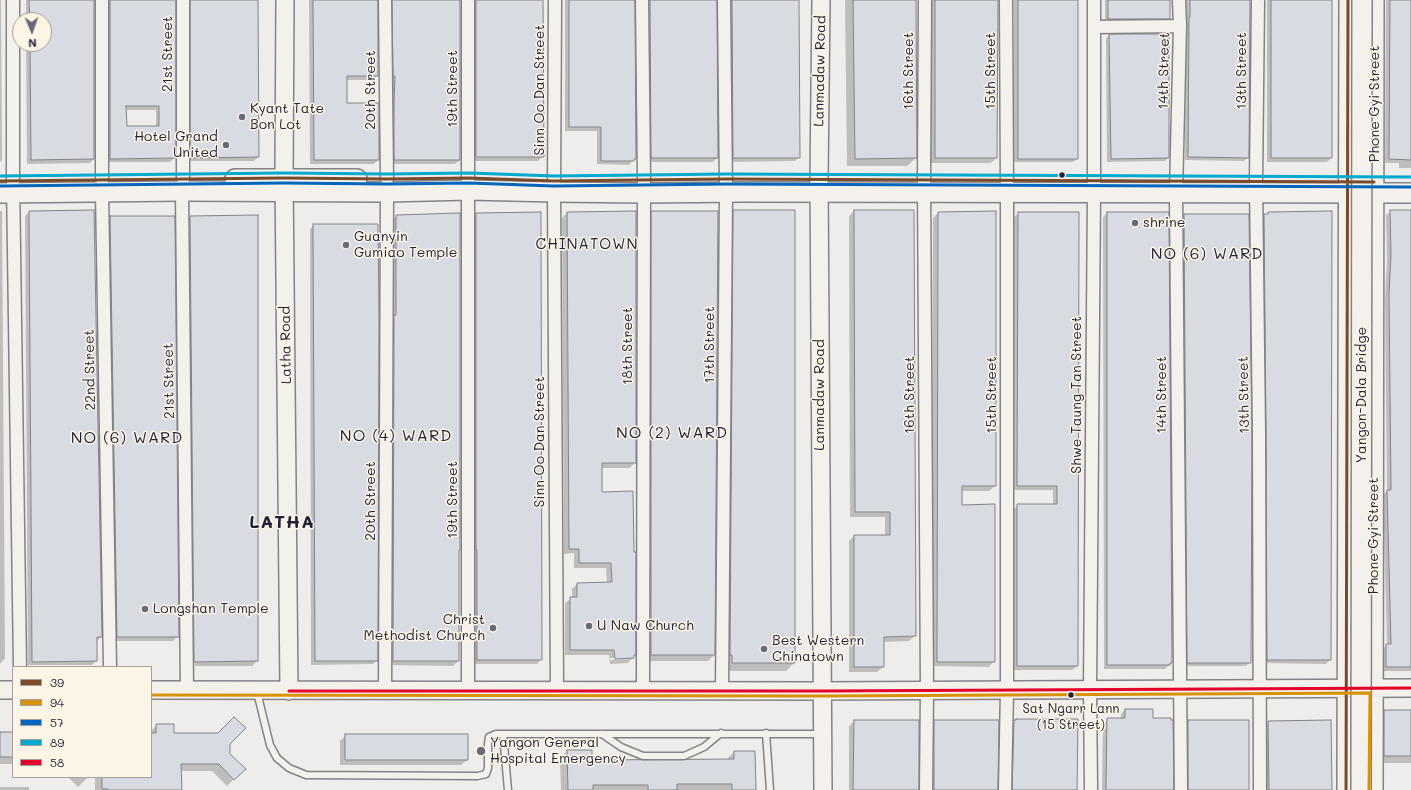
<!DOCTYPE html>
<html>
<head>
<meta charset="utf-8">
<style>
	body { margin:0 }
	#map { position:relative; width:1411px; height:790px; overflow:hidden; background:#efedeb; font-family:Mali,sans-serif }
	canvas { display:block }
	.legend { position:absolute; left:12px; top:666px; width:140px; height:112px; box-sizing:border-box; background:#fcf5e5; border:1px solid #a5a1a1; margin:0; padding:5px 7px; list-style:none; font-size:12px; color:#22223b }
	.legend li { display:flex; align-items:center; gap:8px; height:20px }
	.legend b { width:20px; border:1px solid #a5a1a1 }
	.north { position:absolute; left:12px; top:12px; width:40px; height:40px; box-sizing:border-box; background:#fcf5e5; border:1px solid #a5a1a1; border-radius:50%; rotate:178deg; font-size:11px; font-weight:700; line-height:16px; text-align:center; color:#22223b }
	.north::after { content:''; display:block; margin:auto; width:14px; height:18px; background:#6a6979; clip-path:polygon(50% 0,100% 100%,50% 72%,0 100%) }
</style>
</head>
<body>
<div id="map">
<canvas width="1411" height="790"></canvas>
<ul class="legend">
<li><b style="height:5px;background:#7a4b2a"></b>39</li>
<li><b style="height:5px;background:#d79209"></b>94</li>
<li><b style="height:5px;background:#0065bd"></b>57</li>
<li><b style="height:5px;background:#00a9ce"></b>89</li>
<li><b style="height:5px;background:#e4002b"></b>58</li>
</ul>
<div class="north">N</div>
</div>
<script>
const context = document.querySelector('canvas').getContext('2d');
context.lineJoin = 'round';
function paint(path, color) {
  context.fillStyle = color;
  context.fill(path, 'evenodd');
}
function poly(rows) {
  const path = new Path2D();
  for (const r of rows) {
    path.moveTo(r[0], r[1]);
    for (let i = 2; i < r.length; i += 2) path.lineTo(r[i], r[i + 1]);
  }
  return path;
}
function strokePath(path, color, width, dash) {
  context.strokeStyle = color;
  context.lineWidth = width;
  context.lineCap = dash ? 'butt' : 'round';
  context.setLineDash(dash || []);
  context.stroke(path);
}
function drawText(font, color, halo, rows, align = 'center') {
  context.font = font + ' Mali,sans-serif';
  context.lineWidth = 3;
  context.setLineDash([]);
  context.textBaseline = 'middle';
  context.strokeStyle = halo;
  context.fillStyle = color;
  for (const [text, x, y, turn = 0] of rows) {
    context.save();
    context.translate(x, y);
    context.rotate((+turn || 0) * Math.PI / 180);
    context.textAlign = isNaN(turn) ? turn : align;
    if (halo) context.strokeText(text, 0, 0);
    context.fillText(text, 0, 0);
    context.restore();
  }
}
const shadow = poly([
	[0,0,1,0,2,160,0,162],
	[26,0,94,0,94,159,90,163,27,164,26,44,44,44,44,20,26,20],
	[104,0,174,0,174,158,170,162,106,162],
	[125,110,156,110,156,127,126,127],
	[185,0,257,0,258,157,254,161,187,161],
	[309,0,377,0,377,76,373,80,346,80,346,104,378,160,374,164,310,164],
	[386,0,460,0,460,160,455,164,390,164],
	[470,0,542,0,543,156,538,161,471,161],
	[565,0,634,0,635,158,629,165,597,164,597,131,565,131],
	[643,0,716,0,717,158,713,162,647,162],
	[726,0,798,0,799,157,795,161,729,162],
	[845,0,915,0,916,158,907,166,847,166],
	[930,0,996,0,996,158,991,163,931,163],
	[1014,0,1077,0,1077,159,1073,162,1014,162],
	[1105,0,1169,0,1169,18,1165,22,1105,22],
	[1186,0,1249,0,1248,157,1244,161,1185,160],
	[1267,0,1331,0,1331,158,1327,162,1267,162],
	[1386,0,1411,0,1411,168,1399,168,1399,163,1385,163],
	[1109,35,1168,158,1165,161,1107,162,1106,39],
	[0,211,2,211,5,658,0,664],
	[734,211,794,211,794,663,786,671,724,671,725,219],
	[854,211,915,636,909,641,883,642,883,667,877,672,849,672,849,541,854,536,885,536,885,517,850,517,849,216],
	[1391,211,1411,211,1411,671,1382,671,1382,650,1387,645,1383,495,1387,491,1385,299,1387,260,1386,215],
	[29,212,101,637,97,641,96,661,92,665,28,665,25,216],
	[568,212,635,462,630,468,601,468,601,493,635,655,628,663,610,664,609,655,565,655,565,603,572,598,572,589,577,584,607,583,606,568,574,568,574,553,564,554,562,218],
	[631,657,631,659,610,660,610,658],
	[652,212,714,655,708,661,645,661,646,218],
	[540,213,541,659,537,664,473,664,471,218,476,214],
	[938,213,995,486,989,491,961,491,961,506,994,661,989,667,932,666,933,218],
	[1019,213,1078,213,1077,666,1072,670,1013,670,1014,509,1018,505,1053,505,1053,490,1014,490,1014,217],
	[1107,213,1171,663,1165,669,1104,669,1103,217],
	[1269,213,1330,660,1326,664,1263,663,1260,219],
	[1184,215,1250,433,1251,659,1250,662,1246,666,1184,666,1180,218],
	[257,216,257,661,252,666,195,666,191,220,189,220,193,666,190,666,185,222,190,217],
	[397,216,460,550,458,551,458,661,453,666,388,665,392,220],
	[110,217,178,636,173,641,113,641,106,222],
	[314,225,377,660,373,664,311,665,310,229],
	[1125,710,1152,719,1172,790,1102,790,1103,724,1108,719,1121,719,1121,714],
	[1385,711,1411,711,1411,763,1377,763,1377,718],
	[1016,720,1076,790,1008,790,1010,726],
	[854,721,918,790,849,790,849,726],
	[935,721,997,790,929,790,930,725],
	[1188,721,1248,790,1184,790,1184,725],
	[1268,722,1331,790,1264,790,1264,726],
	[157,725,173,734,229,744,229,754,244,769,227,786,212,771,180,771,181,790,95,790,95,777,151,777,151,731],
	[0,733,13,733,13,764,0,764],
	[346,735,467,760,461,765,340,765,340,741],
	[568,751,591,761,727,759,734,752,755,790,561,790,560,758],
	[68,777,88,777,78,787],
	[0,787,29,787,29,790,0,790]
]);
const building = poly([
	[29,0,94,0,94,159,31,160,30,44,44,44,44,20,30,20,29,0],
	[110,0,176,0,176,158,110,159,110,0],
	[126,106,159,106,159,126,127,126,126,106],
	[190,0,258,0,259,157,190,158,190,0],
	[313,0,378,0,378,76,347,76,347,103,379,103,379,160,314,160,313,0],
	[392,0,460,0,460,160,394,160,394,103,395,76,393,76,392,0],
	[476,0,543,0,544,157,476,157,476,0],
	[569,0,635,0,636,159,634,159,634,161,601,161,601,127,569,127,569,0],
	[650,0,717,0,718,158,651,158,650,0],
	[732,0,799,0,800,158,733,158,732,0],
	[853,0,916,0,917,158,855,159,853,0],
	[935,0,998,0,997,158,935,158,935,0],
	[1018,0,1078,0,1078,159,1018,159,1018,0],
	[1108,0,1170,0,1170,19,1108,19,1108,0],
	[1190,0,1250,0,1249,158,1188,157,1189,17,1190,17,1190,0],
	[1271,0,1332,0,1332,158,1271,158,1271,0],
	[1390,0,1411,0,1411,160,1389,159,1390,0],
	[1109,34,1169,34,1169,158,1111,159,1109,34],
	[94,210,102,637,97,637,97,661,32,662,29,211,94,210],
	[733,210,795,210,795,663,732,663,732,655,730,655,733,210],
	[854,210,914,210,916,636,884,637,884,667,854,667,854,535,890,535,890,512,855,512,854,210],
	[1390,210,1411,210,1411,667,1386,667,1386,644,1391,644,1387,490,1391,490,1389,294,1391,255,1390,210],
	[636,211,636,463,602,463,602,492,633,491,634,552,636,552,636,655,634,655,634,658,615,659,614,650,570,650,570,597,577,597,577,583,612,582,611,563,579,563,579,549,569,549,567,212,636,211],
	[651,211,718,211,715,655,651,655,651,211],
	[996,211,996,486,962,486,962,505,995,504,995,662,937,662,938,212,996,211],
	[1332,211,1331,660,1267,660,1266,433,1264,214,1268,214,1268,212,1332,211],
	[541,212,542,660,477,660,477,550,476,550,476,213,541,212],
	[1018,212,1079,212,1078,666,1017,666,1017,504,1057,504,1057,486,1017,486,1018,212],
	[1107,212,1169,212,1172,663,1170,663,1170,665,1107,665,1107,212],
	[460,213,460,550,459,550,459,661,393,661,394,315,396,315,396,215,460,213],
	[1184,214,1249,214,1252,433,1251,663,1187,663,1184,214],
	[258,215,258,661,194,662,190,216,258,215],
	[110,216,175,216,179,637,117,637,110,216],
	[313,224,378,224,379,315,378,661,315,661,313,224],
	[1125,709,1153,709,1153,718,1171,718,1171,720,1173,720,1174,790,1106,790,1107,718,1125,718,1125,709],
	[1384,710,1411,710,1411,756,1384,756,1384,710],
	[234,717,246,728,230,744,230,754,246,769,234,780,219,764,181,764,182,790,108,790,108,789,102,789,102,777,151,777,151,733,156,733,156,724,174,724,174,733,218,733,234,717],
	[1016,719,1078,719,1077,790,1012,790,1014,720,1016,720,1016,719],
	[854,720,919,720,919,790,853,790,854,720],
	[934,720,999,720,998,790,934,790,934,720],
	[1188,720,1249,720,1249,790,1188,790,1188,720],
	[1331,720,1332,790,1269,790,1268,721,1331,720],
	[0,732,13,732,13,757,0,757,0,732],
	[345,734,468,734,468,760,345,760,345,734],
	[567,750,592,750,592,760,734,759,734,751,755,751,756,790,732,790,732,784,677,784,677,790,648,790,648,785,593,785,593,790,568,790,567,750]
]);
const lane = poly([
	[257,692,270,745,277,758,289,768,306,775,478,776,486,774,488,768,488,744,489,737,496,734,821,734],
	[766,733,770,790],
	[503,734,508,790],
	[602,734,621,747,643,756,684,756,704,747,721,733]
]);
const street = poly([
	[13,0,13,181,20,667],
	[102,0,102,180],
	[385,0,387,179],
	[555,0,554,192,557,691],
	[642,0,644,180,643,691],
	[925,0,924,180,927,691,926,790],
	[1179,0,1180,26,1176,193,1181,790],
	[1258,0,1256,182,1259,433,1260,790],
	[1094,27,1180,26],
	[183,179,183,0],
	[182,191,187,691],
	[102,192,110,667],
	[385,691,387,192],
	[468,691,468,0],
	[722,691,726,192,724,0],
	[1005,790,1007,690,1007,193,1006,0],
	[1091,790,1090,690,1094,193,1094,0]
]);
const secondary = poly([
	[285,0,284,178,289,691],
	[821,0,819,180,823,790],
	[0,690,13,690],
	[151,690,823,691,1411,688],
	[1346,790,1348,0],
	[1374,790,1375,0]
]);
const primary = poly([
	[235,179,357,179],
	[0,193,182,191,387,192,469,190,554,192,644,193,745,192,1411,193]
]);
const primaryBridge = poly([
	[1361,790,1362,0]
]);
const bus1 = poly([
	[0,181,284,178,387,179,469,178,554,181,726,179,1374,182],
	[1346,790,1348,0]
]);
const bus2 = poly([
	[151,695,823,696,1370,693,1369,790]
]);
const bus3 = poly([
	[0,186,284,183,387,184,469,183,554,186,726,184,1411,187]
]);
const bus4 = poly([
	[0,176,284,173,387,174,469,173,554,176,726,174,1411,177]
]);
const bus5 = poly([
	[289,691,823,691,1411,688]
]);
const markers = [
	[242,117,4,"#6a6979"],
	[226,145,4,"#6a6979"],
	[1062,175,3.5,"#22223b"],
	[1135,223,4,"#6a6979"],
	[346,245,4,"#6a6979"],
	[145,609,4,"#6a6979"],
	[589,626,4,"#6a6979"],
	[493,628,4,"#6a6979"],
	[764,649,4,"#6a6979"],
	[1071,695,3.5,"#22223b"],
	[481,751,5,"#6a6979"]
];
const busNames = [
	["Sat Ngarr Lann",1071,709],
	["(15 Street)",1071,725]
];
const streetNames = [
	["21st Street",168,54,-90],
	["Lanmadaw Road",820,71,-89],
	["16th Street",909,71,-90],
	["15th Street",991,71,-90],
	["14th Street",1164,71,-89],
	["13th Street",1242,71,-90],
	["19th Street",453,89,-90],
	["20th Street",371,90,-90],
	["Sinn Oo Dan Street",540,90,-90],
	["Phone Gyi Street",1375,104,-90],
	["Latha Road",286,345,-91],
	["17th Street",710,345,-90],
	["18th Street",628,346,-90],
	["22nd Street",90,370,-91],
	["21st Street",169,381,-91],
	["Lanmadaw Road",820,395,-90],
	["16th Street",910,395,-90],
	["15th Street",992,395,-90],
	["Shwe Taung Tan Street",1077,395,-90],
	["14th Street",1162,395,-90],
	["13th Street",1244,395,-91],
	["Yangon-Dala Bridge",1362,395,-90],
	["Sinn Oo Dan Street",540,442,-90],
	["19th Street",453,500,-90],
	["20th Street",371,501,-90],
	["Phone Gyi Street",1374,536,-90]
];
const poiNames = [
	["Kyant Tate",250,109],
	["Bon Lot",250,125],
	["Hotel Grand",218,137,"right"],
	["United",218,153,"right"],
	["shrine",1143,223],
	["Guanyin",354,237],
	["Gumiao Temple",354,253],
	["Longshan Temple",153,609],
	["Christ",485,620,"right"],
	["Methodist Church",485,636,"right"],
	["U Naw Church",597,626],
	["Best Western",772,641],
	["Chinatown",772,657],
	["Yangon General",490,743],
	["Hospital Emergency",490,759]
];
const neighbourhoodNames = [
	["CHINATOWN",587,244]
];
const quarterNames = [
	["NO (6) WARD",1207,254],
	["NO (2) WARD",672,433],
	["NO (4) WARD",396,436],
	["NO (6) WARD",127,438]
];
const districtNames = [
	["LATHA",282,522]
];
paint(shadow, '#0003');
paint(building, '#d9dbe2');
strokePath(building, '#838286', 1);
strokePath(lane, '#838286', 9);
strokePath(street, '#838286', 15);
strokePath(secondary, '#838286', 20);
strokePath(primary, '#838286', 22);
strokePath(lane, '#f4f1ec', 6);
strokePath(street, '#f4f1ec', 12);
strokePath(secondary, '#f4f1ec', 17);
strokePath(primary, '#f4f1ec', 19);
strokePath(primaryBridge, '#838286', 22, []);
strokePath(primaryBridge, '#f4f1ec', 19);
strokePath(bus1, '#7a4b2a', 3);
strokePath(bus2, '#d79209', 3);
strokePath(bus3, '#0065bd', 3);
strokePath(bus4, '#00a9ce', 3);
strokePath(bus5, '#e4002b', 3);
for (const [x, y, r, color] of markers) {
  const dot = new Path2D();
  dot.arc(x, y, r, 0, 2 * Math.PI);
  context.fillStyle = color;
  context.fill(dot);
  strokePath(dot, '#fcf5e5', 1.5);
}
drawText('13px', '#22223b', '#fcf5e5', busNames);
drawText('14px', '#22223b', '#fcf5e5', streetNames);
drawText('14px', '#22223b', '#fcf5e5', poiNames, 'left');
context.letterSpacing = '1px';
drawText('15px', '#22223b', '#fcf5e5', neighbourhoodNames);
context.letterSpacing = '0px';
context.letterSpacing = '1px';
drawText('16px', '#22223b', '#fcf5e5', quarterNames);
context.letterSpacing = '0px';
context.letterSpacing = '1px';
drawText('bold 18px', '#22223b', '#fcf5e5', districtNames);
context.letterSpacing = '0px';
</script>
</body>
</html>
